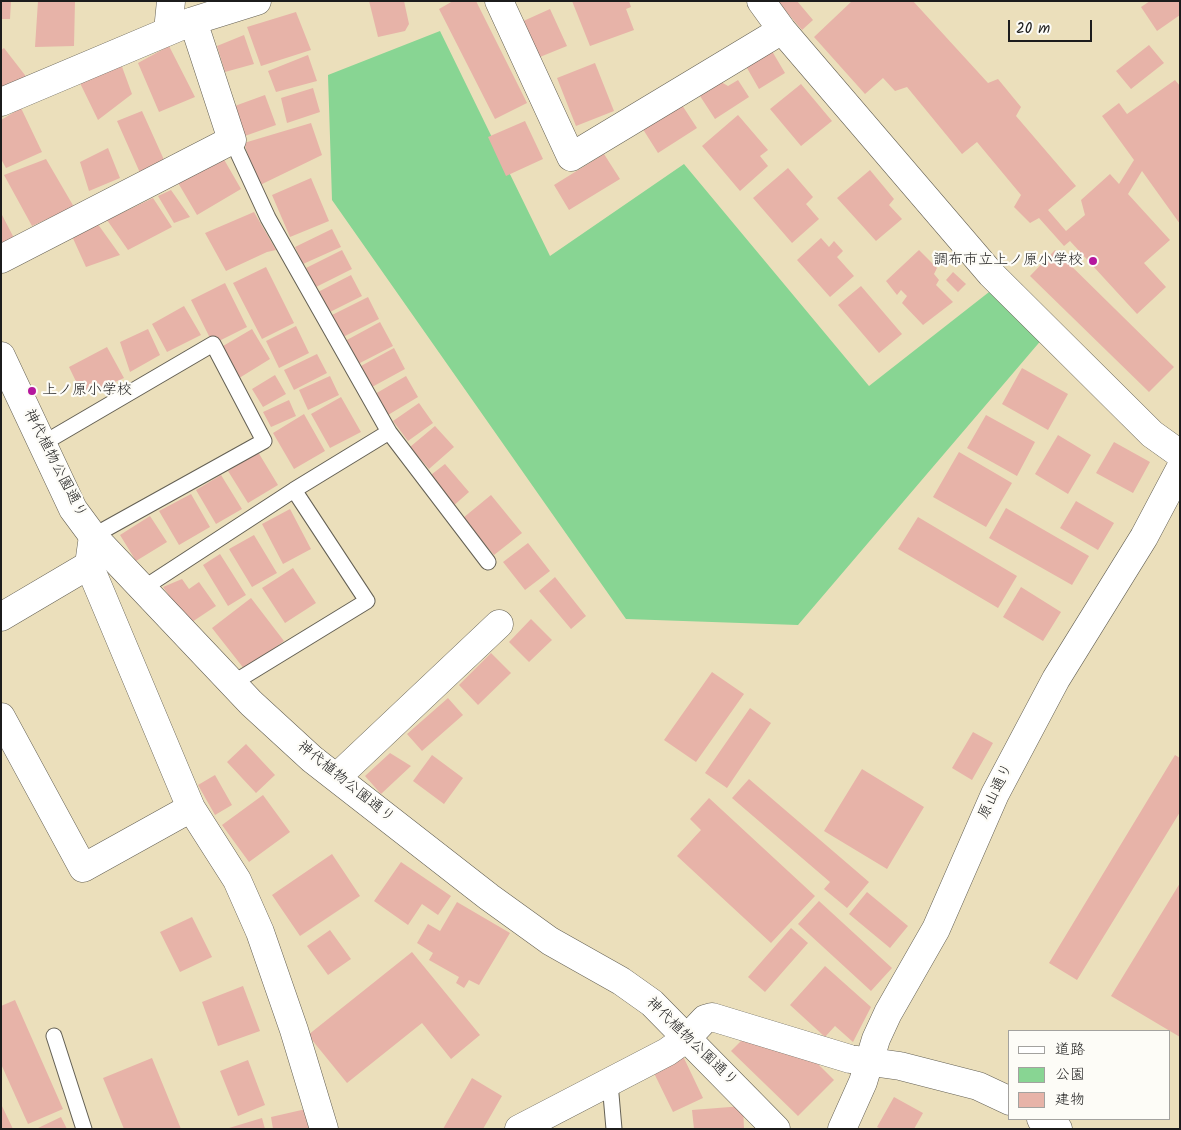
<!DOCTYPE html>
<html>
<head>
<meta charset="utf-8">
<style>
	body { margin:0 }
	#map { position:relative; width:1181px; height:1130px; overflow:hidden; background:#ebdfbb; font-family:Kalam,"Klee One",sans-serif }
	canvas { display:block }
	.frame { position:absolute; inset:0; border:2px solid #1c1c1c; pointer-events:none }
	.legend { position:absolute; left:1008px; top:1030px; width:162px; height:90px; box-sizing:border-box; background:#fdfcf7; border:1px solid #a3a29f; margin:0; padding:6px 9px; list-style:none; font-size:15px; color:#1c1c1c }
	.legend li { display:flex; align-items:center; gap:10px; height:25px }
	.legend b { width:25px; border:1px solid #a3a29f }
	.scale { position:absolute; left:1008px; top:20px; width:84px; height:22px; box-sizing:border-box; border:2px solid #1c1c1c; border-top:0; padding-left:6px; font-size:15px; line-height:18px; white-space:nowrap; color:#1c1c1c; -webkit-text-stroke:4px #fdfcf7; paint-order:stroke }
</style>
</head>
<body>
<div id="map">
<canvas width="1181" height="1130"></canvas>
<div class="frame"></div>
<ul class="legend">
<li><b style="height:6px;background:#fff"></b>道路</li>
<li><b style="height:14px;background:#88d593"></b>公園</li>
<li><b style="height:14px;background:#e7b3a8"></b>建物</li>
</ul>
<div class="scale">20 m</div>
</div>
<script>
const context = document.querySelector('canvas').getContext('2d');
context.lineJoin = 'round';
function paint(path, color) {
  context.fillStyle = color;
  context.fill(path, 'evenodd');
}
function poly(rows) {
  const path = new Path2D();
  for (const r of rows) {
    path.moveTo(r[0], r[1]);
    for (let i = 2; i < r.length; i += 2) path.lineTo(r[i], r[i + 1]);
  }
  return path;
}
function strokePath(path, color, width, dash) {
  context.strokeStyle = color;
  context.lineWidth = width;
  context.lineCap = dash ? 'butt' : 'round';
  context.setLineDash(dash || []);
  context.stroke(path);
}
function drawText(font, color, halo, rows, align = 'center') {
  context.font = font + ' Kalam,"Klee One",sans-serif';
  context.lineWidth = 4.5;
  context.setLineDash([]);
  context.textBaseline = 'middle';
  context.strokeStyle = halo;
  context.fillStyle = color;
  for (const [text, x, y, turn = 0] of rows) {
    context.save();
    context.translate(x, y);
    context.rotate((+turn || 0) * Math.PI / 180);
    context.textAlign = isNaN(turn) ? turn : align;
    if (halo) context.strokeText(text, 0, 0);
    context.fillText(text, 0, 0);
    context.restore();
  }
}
const green = poly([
	[440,31,550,256,684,164,869,386,998,285,1049,331,798,625,626,619,332,200,328,75]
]);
const building = poly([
	[1,1,11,1,10,19,1,19],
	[38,1,75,1,74,46,35,47],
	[369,1,404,1,409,24,405,31,378,37],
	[453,1,476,1,527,103,495,119,439,9],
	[572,1,629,1,631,7,626,9,634,30,590,46],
	[777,1,797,1,813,20,802,30],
	[852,1,913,1,988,83,998,79,1021,107,1016,116,1076,186,1048,210,1066,231,1085,215,1081,200,1110,174,1119,184,1134,160,1102,116,1119,103,1127,114,1175,80,1180,86,1180,224,1142,171,1128,194,1170,240,1144,263,1166,287,1137,314,1070,241,1064,246,1039,218,1030,223,1014,207,1021,195,977,142,962,154,907,87,895,91,883,78,865,94,814,37],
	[1150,1,1180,1,1180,15,1157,31,1141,7],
	[550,9,567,46,535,59,519,23],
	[296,12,311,50,261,66,247,27],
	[244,35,254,64,225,72,217,46],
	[1149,45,1164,63,1131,89,1116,71],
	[169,46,195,97,159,112,138,63],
	[769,46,785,73,759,89,743,61],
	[4,48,28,79,1,91,1,50],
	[308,55,317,81,276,92,268,71],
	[595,63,614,111,576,126,557,78],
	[121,64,132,94,98,120,79,81],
	[738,80,749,97,715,119,700,96,721,82,728,86],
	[801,84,832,121,801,146,770,109],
	[313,88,320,112,287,123,281,98],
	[265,95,276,125,242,137,232,107],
	[680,102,697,128,658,153,639,123],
	[21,108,42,152,6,168,1,159,1,120],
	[142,111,165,162,141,175,117,121],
	[738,115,768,150,760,156,768,166,740,191,702,146],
	[525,121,543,159,506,176,488,137],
	[311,123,322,155,258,186,244,143],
	[108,148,120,178,89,191,80,162],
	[604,154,620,179,569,210,554,185],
	[222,156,241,189,197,215,177,181],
	[46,159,74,207,32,226,4,175],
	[788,168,813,197,806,204,819,219,792,243,753,198],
	[870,170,894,199,889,205,902,219,876,241,837,198],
	[311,178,329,221,290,237,272,195],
	[171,190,190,217,174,223,158,196],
	[153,198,172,227,128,250,107,220],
	[254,212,276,250,267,252,226,271,205,233],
	[1,213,15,240,1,247],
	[97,223,120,255,86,267,71,234],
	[332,229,341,247,303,264,295,247],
	[821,238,829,247,834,241,843,251,837,257,854,276,830,297,797,260],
	[342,250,352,269,316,287,306,268],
	[919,250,937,268,934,274,939,280,936,285,953,302,923,325,902,303,907,296,901,290,897,295,886,281],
	[1055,250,1174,367,1149,392,1030,276],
	[266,267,294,323,262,339,233,283],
	[953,272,966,284,958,292,946,280],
	[351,275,362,296,328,313,318,292],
	[225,283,247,327,213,344,191,300],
	[861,286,902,334,879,353,838,305],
	[368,297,379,319,343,337,332,315],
	[184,306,201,335,167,352,152,324],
	[380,322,393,346,358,364,345,341],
	[296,326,309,353,279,368,266,341],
	[148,329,160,355,130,372,120,342],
	[252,329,270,359,236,380,218,349],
	[107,347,124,378,83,396,69,367],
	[394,348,405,369,372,387,361,366],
	[317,354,327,373,294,390,284,370],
	[1022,368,1068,394,1048,430,1002,404],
	[275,375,286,394,263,407,252,389],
	[330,376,339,395,308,410,299,390],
	[406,376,418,397,388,415,375,394],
	[341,397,361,432,330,448,311,414],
	[289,400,296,416,271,427,263,412],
	[419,403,433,423,408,441,393,421],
	[304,414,325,451,294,469,273,433],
	[986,415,1035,442,1017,476,967,448],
	[435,426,454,447,429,469,410,447],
	[1058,435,1091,455,1068,494,1035,474],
	[1114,442,1150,462,1133,493,1096,473],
	[258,452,278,485,248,503,228,471],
	[959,452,1012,483,986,527,933,497],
	[445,464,469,492,452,507,427,478],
	[221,475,242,509,216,524,196,490],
	[191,494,210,527,179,545,159,511],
	[491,495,522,533,494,555,463,518],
	[1076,501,1114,523,1098,550,1060,528],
	[1006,508,1089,556,1072,585,989,538],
	[290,509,311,549,283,564,262,524],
	[150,516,167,542,136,561,120,535],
	[918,517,1017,576,998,608,898,549],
	[254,535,277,573,252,587,229,549],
	[528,543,550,571,525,590,503,562],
	[220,554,246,595,228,606,203,565],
	[293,568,316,603,285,623,262,588],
	[555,577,586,616,571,629,539,591],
	[182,579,189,589,199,582,216,606,189,624,163,587],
	[1021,587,1061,612,1043,641,1003,617],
	[251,598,284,641,245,670,212,628],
	[531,619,552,640,529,662,509,642],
	[491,653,511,673,478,705,459,685],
	[712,672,744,694,696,762,664,740],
	[448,698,463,715,422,751,407,734],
	[750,708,771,723,727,788,705,773],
	[973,732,993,743,972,780,952,768],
	[246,744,275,775,256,793,227,762],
	[390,753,411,766,381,794,365,776],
	[432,755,463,778,444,804,413,781],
	[1175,755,1180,758,1180,812,1077,980,1049,963],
	[862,769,924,807,887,869,824,831],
	[215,775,232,805,215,815,198,785],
	[749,779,869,882,847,908,824,889,830,882,732,798],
	[263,795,290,832,249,862,222,825],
	[709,798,815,896,771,943,677,856,701,830,690,819],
	[332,854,360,896,300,936,272,895],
	[401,862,451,896,438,915,422,904,408,925,374,901],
	[1180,883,1180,1037,1111,996],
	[867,892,908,926,890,948,849,914],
	[819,901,892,968,871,991,798,924],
	[457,902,510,933,479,985,469,980,464,988,456,983,459,977,429,960,433,953,417,943,428,924,440,931],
	[192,917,212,957,180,972,160,932],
	[791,928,808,943,765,992,748,977],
	[330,930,351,959,328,975,307,946],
	[412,952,480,1035,451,1059,422,1023,347,1083,308,1035],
	[825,966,871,1007,853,1042,835,1026,825,1037,790,1005],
	[243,986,260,1031,218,1046,202,1002],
	[15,1000,63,1109,28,1124,1,1064,1,1006],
	[747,1035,813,1059,834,1080,798,1116,731,1051],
	[682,1054,703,1098,673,1112,652,1069],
	[152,1058,181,1129,124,1129,103,1078],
	[248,1060,265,1105,238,1116,220,1071],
	[472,1078,502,1096,483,1129,443,1129],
	[894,1097,923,1113,914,1129,881,1129,877,1127],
	[1,1104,13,1129,1,1129],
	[743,1106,744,1129,694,1129,692,1110],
	[306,1109,310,1129,273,1129,271,1117],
	[61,1117,67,1129,36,1129],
	[262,1118,265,1129,229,1129,229,1128]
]);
const lane = poly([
	[232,140,268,218,389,432,488,562],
	[42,444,213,344,264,441,93,536],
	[142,589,294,490,389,432],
	[233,683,367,601,294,490],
	[54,1036,84,1129],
	[610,1083,614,1129]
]);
const street = poly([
	[499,1,571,157,782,30],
	[761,1,782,30,991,274,1152,434,1180,454],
	[168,31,171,1],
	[1,102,193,21,257,1],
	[1,259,232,140,193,21],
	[93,536,89,565,191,808,237,880,260,932,294,1030,324,1129],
	[1,617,89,565],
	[1,717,83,868,191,808],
	[337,777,499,624],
	[1041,1119,1058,1129],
	[519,1129,667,1052,688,1037,705,1019,712,1017,850,1059,900,1066,978,1086,1010,1101]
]);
const secondary = poly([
	[1,356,73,509,93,536,251,703,312,759,489,897,550,941,621,981,652,1003,776,1129],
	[842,1129,863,1082,876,1039,888,1013,936,929,995,794,1056,679,1144,537,1180,469]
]);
const markers = [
	[1093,261,5,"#b5179e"],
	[32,391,5,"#b5179e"]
];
const poiNames = [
	["調布市立上ノ原小学校",1083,261],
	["上ノ原小学校",42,391,"left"]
];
const streetNames = [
	["神代植物公園通り",54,464,63],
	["神代植物公園通り",345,783,39],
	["原山通り",997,792,-64],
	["神代植物公園通り",691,1043,44]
];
paint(green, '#88d593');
paint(building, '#e7b3a8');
strokePath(lane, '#646054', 17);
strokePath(street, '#646054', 29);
strokePath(secondary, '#646054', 29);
strokePath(lane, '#fff', 15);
strokePath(street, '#fff', 28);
strokePath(secondary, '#fff', 28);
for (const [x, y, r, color] of markers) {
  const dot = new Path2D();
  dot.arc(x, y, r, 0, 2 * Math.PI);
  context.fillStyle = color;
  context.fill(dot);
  strokePath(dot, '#fdfcf7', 2);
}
drawText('15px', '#1c1c1c', '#fdfcf7', poiNames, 'right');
drawText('15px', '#1c1c1c', '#fdfcf7', streetNames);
</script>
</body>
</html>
